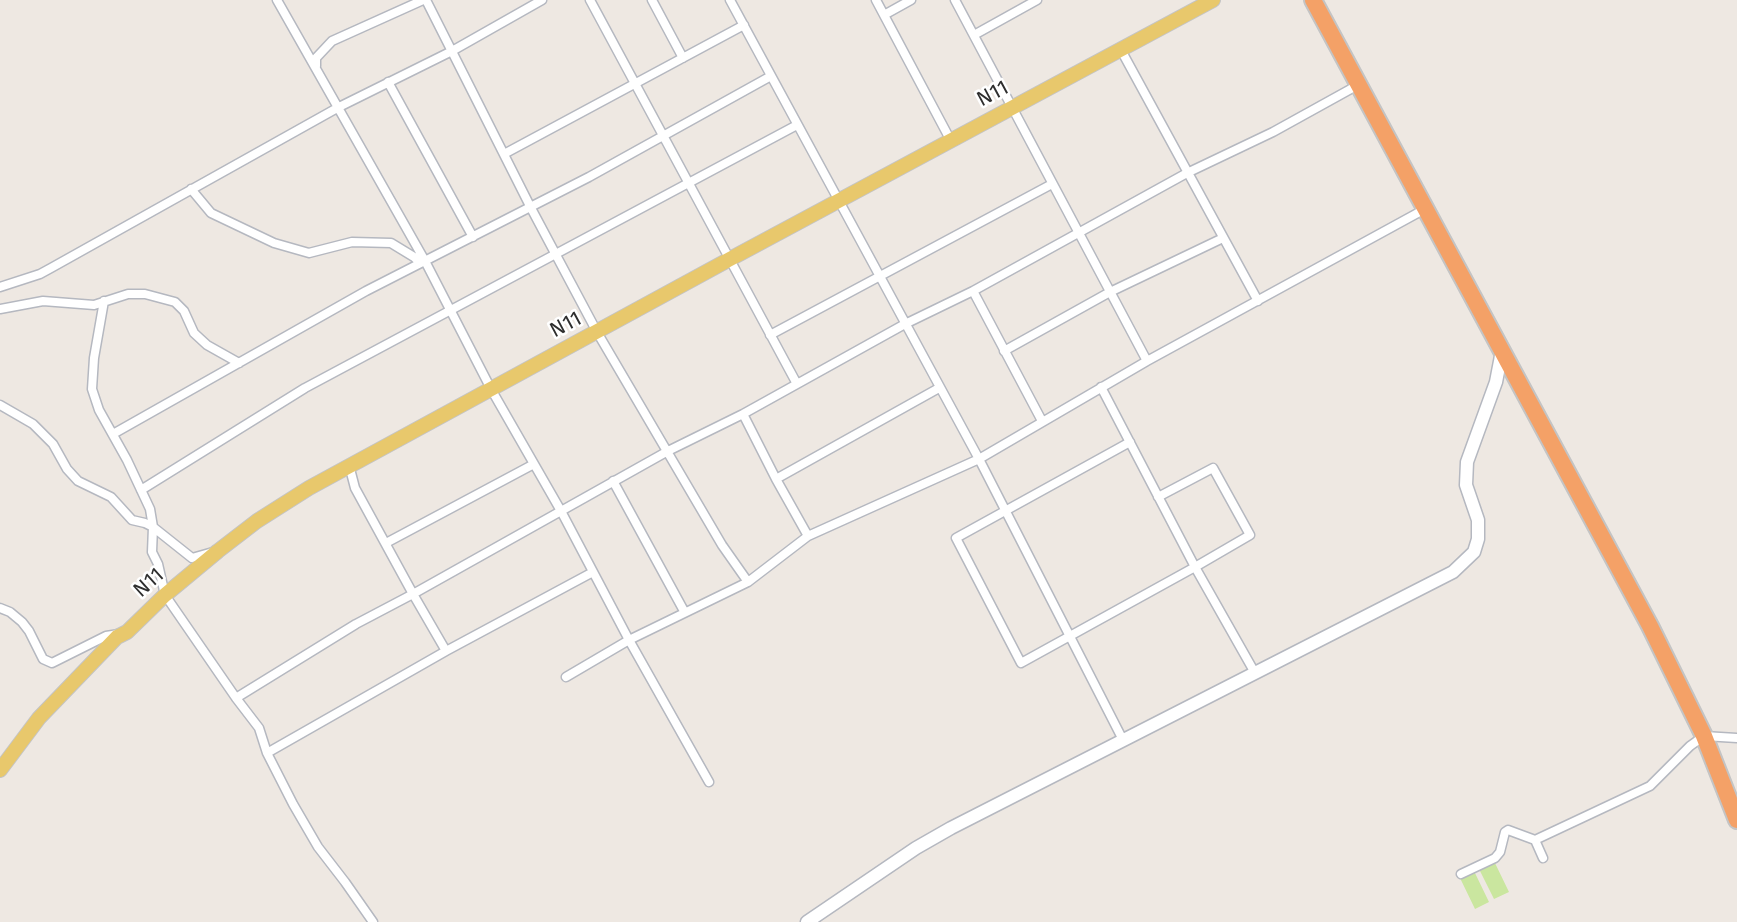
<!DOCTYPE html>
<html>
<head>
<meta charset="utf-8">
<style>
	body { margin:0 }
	canvas { display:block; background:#eee8e2 }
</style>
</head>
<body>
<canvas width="1737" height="922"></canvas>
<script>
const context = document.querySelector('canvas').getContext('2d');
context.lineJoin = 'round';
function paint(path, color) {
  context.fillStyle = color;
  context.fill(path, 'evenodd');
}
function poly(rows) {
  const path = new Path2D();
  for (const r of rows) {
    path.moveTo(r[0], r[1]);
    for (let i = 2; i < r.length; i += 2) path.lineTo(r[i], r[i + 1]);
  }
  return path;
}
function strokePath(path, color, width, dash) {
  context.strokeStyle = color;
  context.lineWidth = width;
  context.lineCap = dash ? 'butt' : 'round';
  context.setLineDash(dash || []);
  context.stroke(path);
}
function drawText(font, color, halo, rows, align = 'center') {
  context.font = font + ' "Fira Sans",sans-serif';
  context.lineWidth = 5;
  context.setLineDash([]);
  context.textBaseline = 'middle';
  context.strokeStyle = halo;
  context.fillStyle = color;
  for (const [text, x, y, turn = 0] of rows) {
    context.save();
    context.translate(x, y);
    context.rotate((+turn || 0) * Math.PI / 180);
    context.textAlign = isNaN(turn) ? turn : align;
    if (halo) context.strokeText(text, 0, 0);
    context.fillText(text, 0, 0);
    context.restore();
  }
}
const pitch = poly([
	[1494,861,1509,892,1494,899,1479,869],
	[1474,871,1489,902,1475,909,1460,878]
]);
const street = poly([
	[277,0,425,261,491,389,561,511,629,640,709,782],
	[426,0,531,208,597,332,722,545,748,582],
	[590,0,797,384],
	[652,0,683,58],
	[730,0,979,459,1123,740],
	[876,0,951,141],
	[955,0,1147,361],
	[884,15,911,0],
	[974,35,1037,0],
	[1121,50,1258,301],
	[316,66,316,58,332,41,423,0],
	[388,82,473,237],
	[504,154,744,25],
	[191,189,211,213,274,243,309,253,352,242,391,243,414,257,420,263],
	[0,287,40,274,51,268,339,107,452,51,542,0],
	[973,291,1042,421],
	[104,301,94,358,92,389,99,410,127,460,150,509,153,527,152,552,158,564,165,595,236,698,259,728,267,753,293,804,318,847,345,882,373,922],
	[0,309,43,301,94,305,128,294,145,294,175,302,184,311,194,333,207,345,239,363],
	[770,335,1052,184],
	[1004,351,1110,292,1223,238],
	[1101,387,1195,567,1255,673],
	[0,405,33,424,53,444,67,469,78,481,111,497,132,520,145,523,153,527,192,558,213,552],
	[743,414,776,479,808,536],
	[113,434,366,291,589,177,771,76],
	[1130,442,956,538,1021,663,1195,567,1250,535,1213,468,1158,497],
	[776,479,939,388],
	[613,481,684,611],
	[141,490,305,388,797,125],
	[386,543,534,464],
	[0,608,10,612,22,622,29,631,43,659,52,663,106,636,119,634],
	[446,651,413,594,668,451,743,414,905,324,973,291,1187,173,1273,132,1358,85],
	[566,677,629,640,748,582,808,536,979,459,1147,361,1425,209],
	[236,698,356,624,413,594,355,488,349,465],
	[267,753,446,651,593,572],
	[1535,840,1543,858],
	[1461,874,1495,858,1500,852,1505,832,1508,830,1535,840,1650,786,1690,746,1704,736,1737,738]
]);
const secondary = poly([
	[807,922,916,848,951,828,1453,572,1474,552,1478,539,1478,520,1466,485,1467,462,1496,382,1502,351]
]);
const primary = poly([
	[0,770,39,718,117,637,127,632,165,595,218,551,257,521,309,488,730,259,1213,0]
]);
const highway = poly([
	[1313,0,1650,626,1704,736,1737,820]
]);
const streetNames = [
	["N11",993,94,-28],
	["N11",566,325,-28],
	["N11",149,583,-42]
];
paint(pitch, '#cae69f');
strokePath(street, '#b5b8c0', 11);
strokePath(secondary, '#b5b8c0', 15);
strokePath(primary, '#c4c4c4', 16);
strokePath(highway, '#c4c4c4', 20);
strokePath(street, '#fff', 8);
strokePath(secondary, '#fff', 12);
strokePath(primary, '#e8c86c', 14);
strokePath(highway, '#f4a167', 16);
drawText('21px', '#2e2e2e', '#fff', streetNames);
</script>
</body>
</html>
